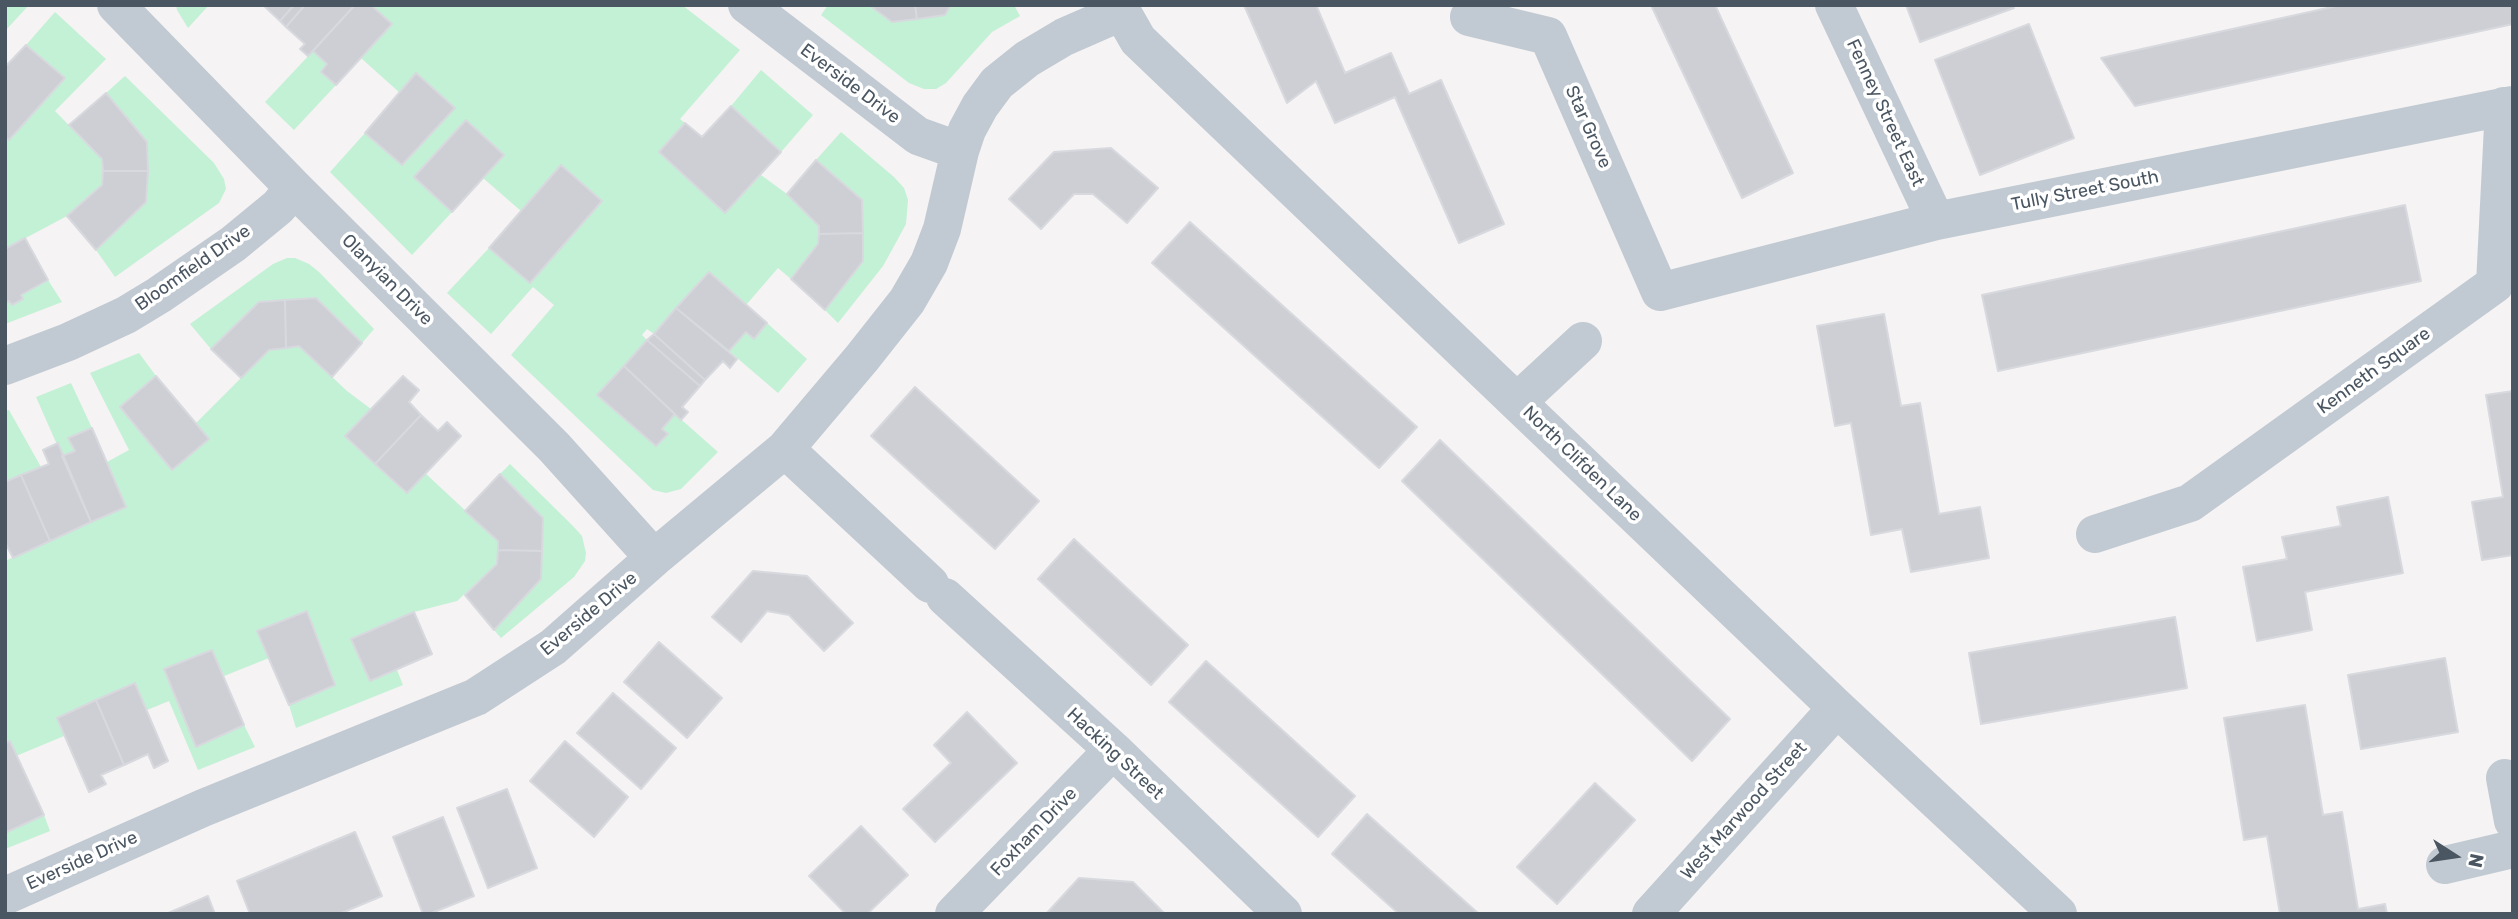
<!DOCTYPE html>
<html>
<head>
<meta charset="utf-8">
<style>
	body { margin:0 }
	#map { position:relative; width:2518px; height:919px; overflow:hidden; background:#f5f3f3; font-family:Rubik,sans-serif }
	canvas { display:block }
	.frame { position:absolute; inset:0; border:7px solid #4a5661; pointer-events:none }
	.north { position:absolute; left:2420px; top:821px; width:70px; height:70px; -webkit-text-stroke:5px #fff; paint-order:stroke; rotate:102deg; font-size:19px; font-weight:700; line-height:28px; text-align:center; color:#4a5661 }
	.north::after { content:''; display:block; margin:auto; width:24px; height:32px; background:#4a5661; clip-path:polygon(50% 0,100% 100%,50% 72%,0 100%) }
</style>
</head>
<body>
<div id="map">
<canvas width="2518" height="919"></canvas>
<div class="frame"></div>
<div class="north">N</div>
</div>
<script>
const context = document.querySelector('canvas').getContext('2d');
context.lineJoin = 'round';
function paint(path, color) {
  context.fillStyle = color;
  context.fill(path, 'evenodd');
}
function poly(rows) {
  const path = new Path2D();
  for (const r of rows) {
    path.moveTo(r[0], r[1]);
    for (let i = 2; i < r.length; i += 2) path.lineTo(r[i], r[i + 1]);
  }
  return path;
}
function strokePath(path, color, width, dash) {
  context.strokeStyle = color;
  context.lineWidth = width;
  context.lineCap = dash ? 'butt' : 'round';
  context.setLineDash(dash || []);
  context.stroke(path);
}
function drawText(font, color, halo, rows, align = 'center') {
  context.font = font + ' Rubik,sans-serif';
  context.lineWidth = 7;
  context.setLineDash([]);
  context.textBaseline = 'middle';
  context.strokeStyle = halo;
  context.fillStyle = color;
  for (const [text, x, y, turn = 0] of rows) {
    context.save();
    context.translate(x, y);
    context.rotate((+turn || 0) * Math.PI / 180);
    context.textAlign = isNaN(turn) ? turn : align;
    if (halo) context.strokeText(text, 0, 0);
    context.fillText(text, 0, 0);
    context.restore();
  }
}
const green = poly([
	[5,5,29,5,5,31],
	[176,5,209,5,188,28,177,10],
	[371,5,682,5,740,50,680,119,685,123,660,153,725,213,761,175,787,194,819,226,818,244,791,279,778,268,746,305,709,272,654,334,647,329,642,335,647,340,598,395,656,446,667,434,662,429,675,414,718,452,681,489,666,493,653,490,511,355,554,305,533,287,491,334,447,293,489,248,530,283,602,201,561,165,521,211,483,178,503,155,466,121,415,177,452,212,412,255,330,172,365,133,403,165,455,108,417,74,400,93,361,58,392,24],
	[828,5,869,5,893,22,945,15,951,5,1014,5,1020,16,992,32,946,83,936,89,924,89,909,83,821,15],
	[55,12,106,59,55,111,102,159,102,185,67,216,5,249,5,137,9,140,65,78,26,45],
	[313,51,327,64,321,72,336,85,294,130,265,102],
	[761,70,813,115,781,152,731,106],
	[125,76,214,163,224,179,226,189,219,203,115,277,96,250,146,202,148,171,147,142,106,93],
	[841,132,894,177,904,188,908,200,906,224,893,248,883,266,838,323,825,310,863,261,862,200,816,160],
	[287,258,295,258,309,264,319,272,374,329,362,343,315,298,259,302,211,349,190,324,273,264],
	[48,280,62,302,5,324,5,303,9,301,12,305,23,299,21,295],
	[767,323,807,359,778,393,729,351,746,332,754,339],
	[299,346,347,391,371,409,345,437,406,493,425,473,498,541,497,564,457,601,414,612,351,639,370,681,397,670,403,685,296,728,289,705,335,685,307,611,269,658,224,676,212,650,164,669,196,747,244,725,255,747,198,770,169,701,147,710,135,683,57,718,64,736,16,756,10,741,5,743,5,561,126,507,107,462,129,450,90,373,139,353,156,376,120,407,172,469,209,439,196,423,269,350],
	[71,383,92,428,69,438,75,451,62,456,36,397],
	[9,410,41,467,5,482,5,411],
	[510,464,573,526,582,536,586,553,585,561,574,577,501,638,494,630,541,578,542,518,500,474],
	[44,815,50,831,5,849,5,833]
]);
const building = poly([
	[263,5,294,5,280,21,263,5],
	[294,5,305,5,286,27,280,21,294,5],
	[305,5,355,5,308,56,300,49,305,44,286,27,305,5],
	[355,5,371,5,392,24,336,85,321,72,327,64,313,51,355,5],
	[869,5,915,5,917,19,892,22,869,5],
	[915,5,951,5,945,15,917,19,915,5],
	[1244,5,1316,5,1345,73,1391,53,1409,94,1441,80,1504,224,1459,243,1395,97,1335,123,1316,81,1287,103,1244,5],
	[1651,5,1715,5,1793,173,1742,198,1651,5],
	[1906,5,2013,5,2014,8,1920,42,1906,5],
	[2341,5,2513,5,2513,24,2135,106,2101,58,2341,5],
	[2029,24,2074,138,1980,175,1935,60,2029,24],
	[26,45,65,78,9,140,5,137,5,67,26,45],
	[416,73,455,108,402,165,365,133,416,73],
	[106,93,147,142,148,171,103,171,102,159,69,125,106,93],
	[731,106,781,152,725,213,659,152,685,123,702,137,731,106],
	[466,120,504,155,452,212,414,177,466,120],
	[1111,148,1158,188,1127,223,1093,194,1074,194,1041,229,1009,199,1054,152,1111,148],
	[816,160,862,200,863,233,819,234,819,226,787,194,816,160],
	[561,165,602,201,530,283,489,248,561,165],
	[103,171,148,171,146,202,96,250,67,216,102,185,103,171],
	[2405,205,2421,281,1998,371,1982,295,2405,205],
	[1190,222,1417,427,1379,468,1152,263,1190,222],
	[863,233,863,261,825,310,791,279,818,244,819,234,863,233],
	[25,238,48,280,21,295,23,299,12,305,9,301,5,303,5,249,25,238],
	[709,272,767,323,754,339,746,332,729,351,676,308,709,272],
	[316,298,362,343,332,377,299,346,286,348,285,300,316,298],
	[285,300,286,348,269,350,241,378,211,349,259,302,285,300],
	[676,308,737,359,730,368,723,361,705,380,654,334,676,308],
	[1884,314,1901,406,1920,403,1939,514,1980,507,1989,558,1911,572,1902,529,1871,535,1851,423,1835,426,1817,326,1884,314],
	[654,334,705,380,700,386,647,340,654,334],
	[647,340,700,386,682,407,688,412,681,420,624,366,647,340],
	[624,366,675,414,662,429,668,434,656,446,597,395,624,366],
	[156,376,209,439,172,470,120,407,156,376],
	[403,376,419,390,409,402,421,415,375,464,345,436,403,376],
	[915,387,1039,501,995,549,871,436,915,387],
	[2513,391,2513,555,2482,560,2472,502,2503,497,2486,395,2513,391],
	[421,415,438,431,447,422,461,436,407,493,375,464,421,415],
	[92,428,126,507,91,522,62,456,75,451,68,438,92,428],
	[1440,440,1730,719,1692,761,1402,481,1440,440],
	[58,443,91,522,50,541,21,475,49,464,43,450,58,443],
	[500,474,543,518,542,551,498,550,498,541,465,511,500,474],
	[21,475,50,541,13,558,5,542,5,482,21,475],
	[2388,497,2403,573,2305,592,2312,630,2257,641,2243,567,2287,559,2282,537,2341,526,2337,507,2388,497],
	[1074,539,1188,645,1151,685,1038,579,1074,539],
	[498,550,542,551,541,579,494,630,465,595,497,564,498,550],
	[753,571,807,576,853,623,824,651,789,615,767,611,741,642,712,617,753,571],
	[307,611,335,685,289,705,257,631,307,611],
	[414,612,432,654,370,681,351,639,414,612],
	[2175,617,2187,688,1981,724,1969,653,2175,617],
	[659,642,722,698,687,738,624,682,659,642],
	[212,650,244,725,196,747,164,669,212,650],
	[2445,658,2458,732,2361,749,2348,675,2445,658],
	[1206,661,1355,796,1318,837,1169,702,1206,661],
	[135,683,168,761,154,768,148,754,124,765,96,700,135,683],
	[613,693,676,748,641,789,577,733,613,693],
	[96,700,124,765,101,775,106,784,89,792,57,718,96,700],
	[2305,705,2323,815,2342,812,2358,909,2385,904,2387,914,2280,914,2267,836,2244,840,2224,718,2305,705],
	[967,712,1017,763,935,842,903,809,951,763,934,745,967,712],
	[10,741,44,815,5,833,5,743,10,741],
	[565,741,628,797,594,837,530,781,565,741],
	[1595,783,1635,820,1557,904,1517,867,1595,783],
	[507,789,537,868,488,888,457,808,507,789],
	[1367,814,1479,914,1399,914,1332,854,1367,814],
	[443,817,474,896,429,914,423,914,393,837,443,817],
	[861,826,908,875,867,914,846,914,809,876,861,826],
	[355,832,382,896,339,914,250,914,237,881,355,832],
	[1079,878,1133,882,1165,914,1046,914,1079,878],
	[208,896,215,914,166,914,208,896]
]);
const minor = poly([
	[116,5,294,188,554,447,654,558],
	[747,5,918,136,960,151],
	[1118,5,1138,40,1837,708,2058,914],
	[1834,5,1936,221],
	[1469,17,1548,36,1660,292,1936,221,2513,105],
	[5,366,68,342,126,315,159,295,233,244,278,207,294,188],
	[1517,402,1583,341],
	[785,449,930,584],
	[2095,534,2190,503,2495,284,2504,106],
	[945,597,1113,750,1283,914],
	[2505,778,2513,821],
	[2445,865,2513,849],
	[5,896,203,808,476,697,553,647,654,558,785,449,862,358,907,301,929,263,942,229,960,151,967,130,980,106,997,83,1027,59,1064,37,1121,12],
	[954,914,1113,750],
	[1651,914,1837,708]
]);
const streetNames = [
	["Everside Drive",850,84,37],
	["Fenney Street East",1885,113,65],
	["Star Grove",1588,127,66],
	["Tully Street South",2085,191,-11],
	["Bloomfield Drive",193,268,-35],
	["Olanyian Drive",387,280,45],
	["Kenneth Square",2374,371,-36],
	["North Clifden Lane",1582,464,44],
	["Everside Drive",589,614,-40],
	["Hacking Street",1115,754,43],
	["West Marwood Street",1744,811,-48],
	["Foxham Drive",1034,832,-46],
	["Everside Drive",82,861,-24]
];
paint(green, '#c3f1d5');
paint(building, '#cdcfd5');
strokePath(building, '#d7d9de', 2);
strokePath(minor, '#c1cad2', 38);
drawText('18px', '#4a5661', '#fff', streetNames);
</script>
</body>
</html>
